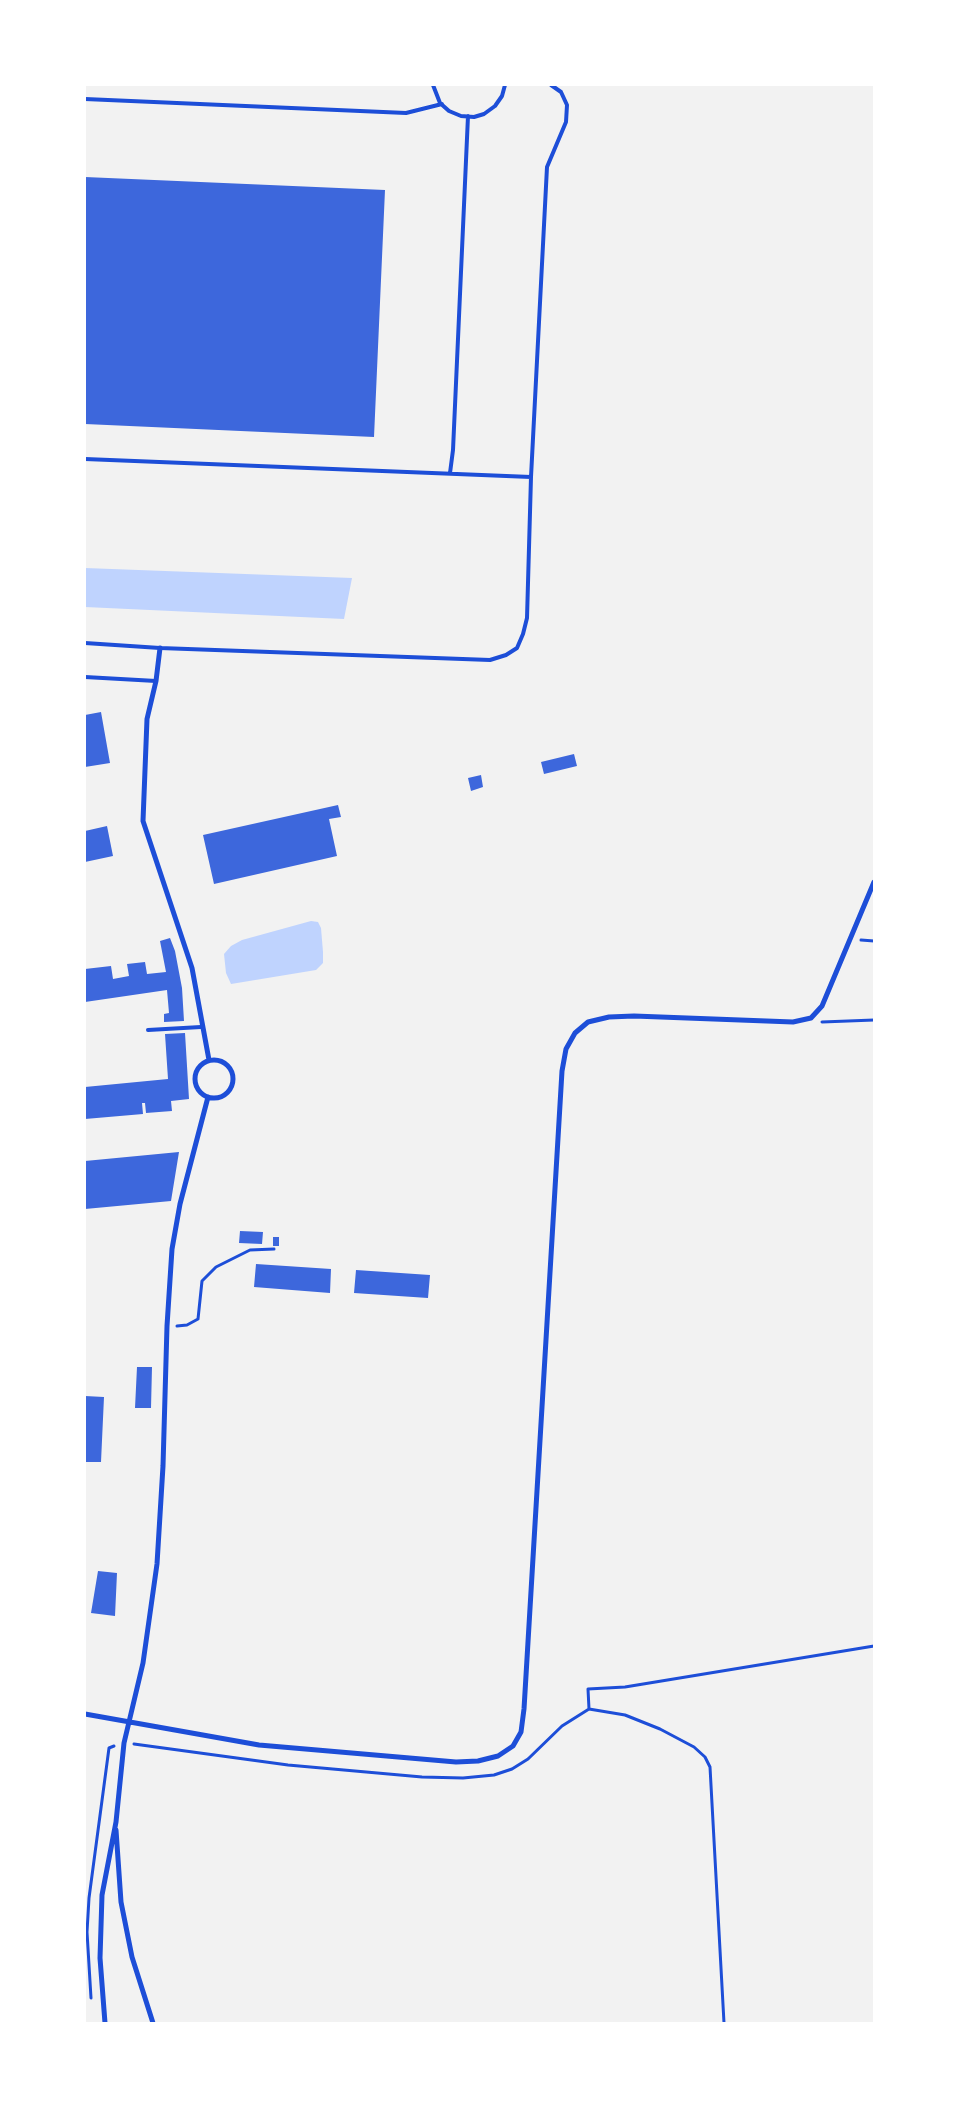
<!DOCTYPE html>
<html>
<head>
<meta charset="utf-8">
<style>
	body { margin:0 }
	#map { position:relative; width:959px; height:2108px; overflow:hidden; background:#f2f2f2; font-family:Inter,sans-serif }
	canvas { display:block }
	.frame { position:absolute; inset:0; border:86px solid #fff; pointer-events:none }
</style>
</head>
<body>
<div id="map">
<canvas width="959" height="2108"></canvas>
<div class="frame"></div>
</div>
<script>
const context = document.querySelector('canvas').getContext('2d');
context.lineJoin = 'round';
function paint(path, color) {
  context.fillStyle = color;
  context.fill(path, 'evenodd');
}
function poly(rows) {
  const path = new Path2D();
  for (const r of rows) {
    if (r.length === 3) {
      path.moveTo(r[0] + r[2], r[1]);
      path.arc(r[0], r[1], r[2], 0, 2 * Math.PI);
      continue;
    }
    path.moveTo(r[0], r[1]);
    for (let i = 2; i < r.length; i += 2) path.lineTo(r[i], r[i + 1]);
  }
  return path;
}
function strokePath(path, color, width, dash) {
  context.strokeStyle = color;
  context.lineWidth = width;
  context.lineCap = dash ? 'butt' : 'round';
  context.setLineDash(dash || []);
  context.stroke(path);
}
const water = poly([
	[85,568,352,578,344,619,85,607],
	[311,921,318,922,321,928,323,952,323,963,316,970,231,984,226,973,224,954,231,946,242,940]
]);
const building = poly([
	[85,177,385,190,374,437,85,424],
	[101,712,110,763,85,767,85,715],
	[574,754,577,766,544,774,541,762],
	[481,775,483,787,471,791,468,778],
	[338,805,341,817,329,819,337,856,214,884,203,835],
	[107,826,113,856,85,862,85,831],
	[170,938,175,951,182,988,184,1021,164,1022,164,1014,169,1013,167,990,85,1002,85,969,111,966,113,979,129,976,127,964,145,962,147,974,166,972,160,941],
	[185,1033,189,1099,171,1101,172,1111,146,1113,145,1103,142,1103,143,1114,85,1119,85,1087,168,1079,165,1034],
	[179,1152,171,1201,85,1209,85,1161],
	[240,1231,263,1232,262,1244,239,1243],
	[273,1237,279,1237,279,1246,273,1246],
	[256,1264,331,1269,330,1293,254,1287],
	[356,1270,430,1275,428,1298,354,1293],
	[137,1367,152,1367,151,1408,135,1408],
	[85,1396,104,1397,101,1462,85,1462],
	[98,1571,117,1573,115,1616,91,1613]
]);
const path = poly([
	[861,940,874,941],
	[822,1022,874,1020],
	[177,1326,187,1325,198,1319,202,1281,216,1267,250,1250,274,1249],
	[134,1744,288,1765,422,1777,463,1778,494,1775,512,1769,528,1759,562,1726,589,1709],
	[91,1998,87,1932,89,1898,109,1748,114,1746],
	[724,2023,710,1767,705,1757,694,1747,660,1729,625,1715,589,1709,588,1689,625,1687,874,1646]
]);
const service = poly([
	[433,85,440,103,449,111,461,116,474,117,484,114,495,106,502,96,505,85],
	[85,99,406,113,442,104],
	[85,459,531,477],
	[450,473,453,450,468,116],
	[85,643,160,648,490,660,506,655,517,648,523,634,527,618,531,477,547,167,566,122,567,105,561,92,551,85],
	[85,677,156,681],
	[148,1030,201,1027]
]);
const minor = poly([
	[160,648,156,681,147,719,143,821,192,968,209,1060],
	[214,1079,19],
	[85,1714,259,1745,456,1762,478,1761,498,1756,513,1746,521,1732,524,1709,562,1071,566,1049,575,1033,588,1022,609,1017,634,1016,793,1022,811,1018,822,1006,874,882],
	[116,1830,121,1902,132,1957,153,2023],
	[105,2023,100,1958,102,1895,116,1822,124,1743,143,1663,157,1564,163,1466,167,1326,172,1249,180,1204,208,1097]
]);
paint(water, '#bfd3fe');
paint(building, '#3d67dc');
strokePath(path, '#1d4ed8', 3);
strokePath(service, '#1d4ed8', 4);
strokePath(minor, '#1d4ed8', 5);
</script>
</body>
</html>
